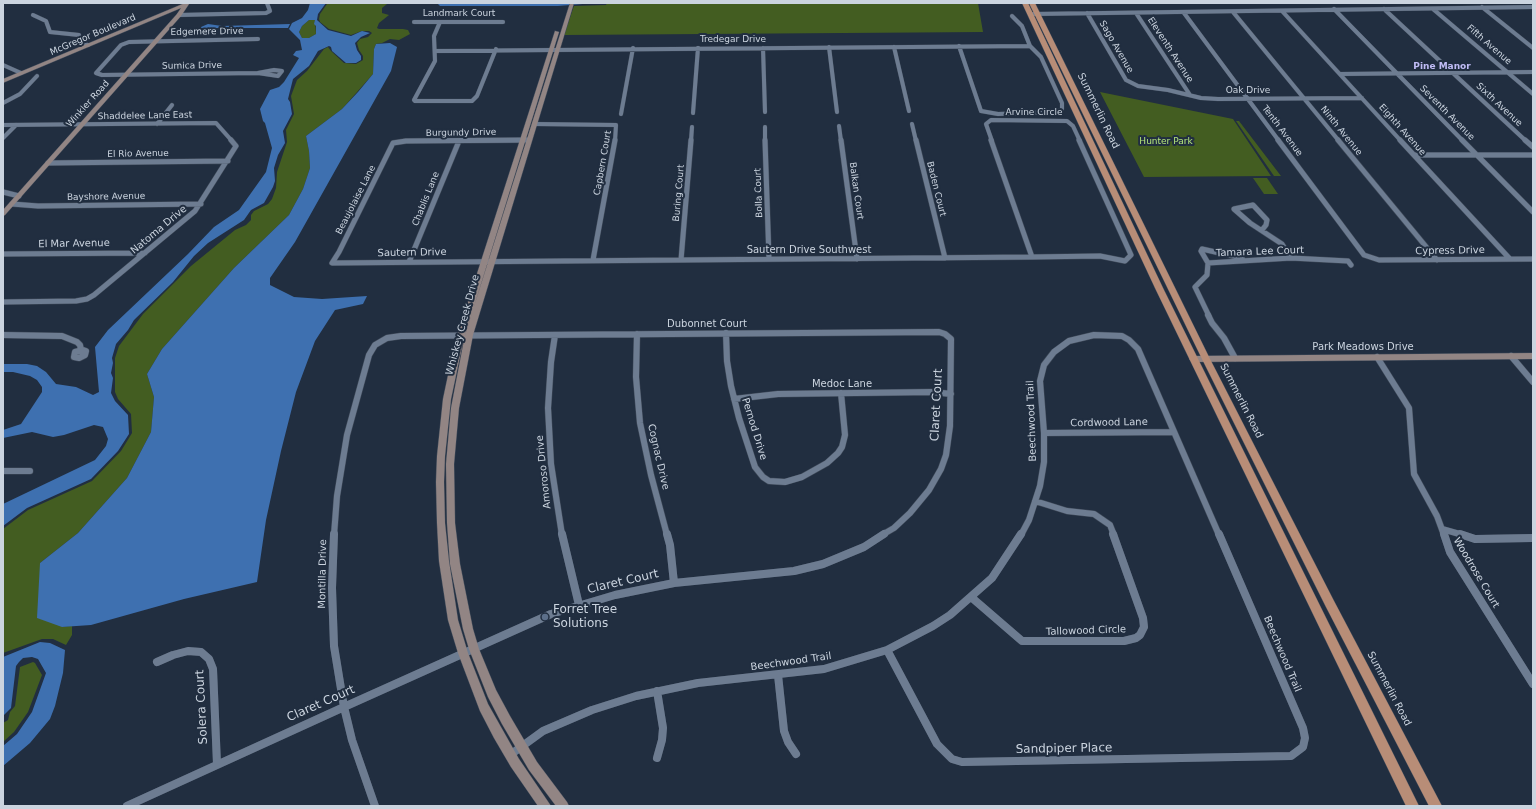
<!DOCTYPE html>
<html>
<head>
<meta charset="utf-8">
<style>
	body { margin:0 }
	#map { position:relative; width:1536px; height:809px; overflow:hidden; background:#212e40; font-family:"DejaVu Sans",sans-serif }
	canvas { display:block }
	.frame { position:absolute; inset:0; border:4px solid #cbd4df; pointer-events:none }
</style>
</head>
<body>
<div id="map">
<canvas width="1536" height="809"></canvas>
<div class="frame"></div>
</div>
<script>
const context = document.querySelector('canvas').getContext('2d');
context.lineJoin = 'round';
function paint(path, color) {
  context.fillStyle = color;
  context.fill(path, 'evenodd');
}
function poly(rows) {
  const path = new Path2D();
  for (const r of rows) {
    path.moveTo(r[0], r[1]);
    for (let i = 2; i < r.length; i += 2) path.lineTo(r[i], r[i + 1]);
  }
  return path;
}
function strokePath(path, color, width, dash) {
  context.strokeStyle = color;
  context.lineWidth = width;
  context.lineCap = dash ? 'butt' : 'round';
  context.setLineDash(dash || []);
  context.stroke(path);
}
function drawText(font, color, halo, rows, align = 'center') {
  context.font = font + ' "DejaVu Sans",sans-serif';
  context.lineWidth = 4;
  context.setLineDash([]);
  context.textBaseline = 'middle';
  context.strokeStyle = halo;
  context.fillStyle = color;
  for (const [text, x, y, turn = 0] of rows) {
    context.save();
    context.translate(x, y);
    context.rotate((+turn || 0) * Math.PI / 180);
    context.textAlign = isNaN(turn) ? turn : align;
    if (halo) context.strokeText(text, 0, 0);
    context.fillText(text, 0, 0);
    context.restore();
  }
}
const green = poly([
	[607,3,978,3,983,32,564,35,574,6,606,5],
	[327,4,387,4,382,8,382,13,389,15,379,23,377,28,379,29,403,29,408,30,410,34,399,40,390,39,382,43,376,44,374,49,373,74,342,109,306,136,309,151,310,168,303,189,289,215,234,268,162,349,147,374,154,397,151,432,127,478,78,533,40,563,62,627,72,626,72,635,66,645,53,639,42,639,3,653,3,529,28,510,92,481,121,451,132,433,131,414,118,399,115,392,115,358,119,346,143,314,191,266,235,230,246,225,251,220,251,215,254,211,268,204,272,199,276,188,277,172,287,142,286,130,294,114,291,96,297,80,307,71,324,49,328,47,331,51,344,63,356,64,363,60,363,56,359,50,357,43,360,39,368,37,372,33,369,31,362,31,351,35,329,29,320,22,319,19,320,14],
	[309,20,315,20,316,34,309,38,302,38,299,32,302,26],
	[1100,92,1233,119,1271,176,1144,177],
	[1236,121,1239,121,1281,176,1274,176],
	[1253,178,1267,178,1278,194,1264,194],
	[33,662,35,663,42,675,28,712,14,732,3,742,3,723,8,720,10,712,15,706,20,667]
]);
const water = poly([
	[310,3,326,3,318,14,317,20,328,30,351,36,362,31,370,33,361,37,355,43,357,50,361,56,361,60,356,63,346,63,332,51,331,47,329,46,318,51,309,66,293,79,288,99,290,102,292,114,283,131,285,143,278,155,274,168,275,181,273,187,264,203,251,210,244,220,208,243,194,256,173,282,134,320,128,330,116,344,112,358,113,363,111,373,113,378,111,393,115,401,128,415,129,434,118,451,91,479,27,508,3,526,3,504,95,460,106,446,108,439,103,427,94,425,64,435,53,437,32,432,3,438,3,430,21,424,42,392,42,387,37,380,30,376,13,372,3,372,3,364,27,364,37,366,46,372,56,384,76,387,93,395,99,392,95,347,108,330,188,254,214,227,239,210,266,172,272,148,265,123,263,121,260,109,270,90,279,87,284,82,299,58,293,55,296,51,302,50,300,40,289,29,292,23,302,18,308,10],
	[309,20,315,20,314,24,316,26,316,34,309,38,302,38,299,32,302,26],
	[356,3,595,3,558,6,440,6,438,4],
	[208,24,222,26,290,24,288,28,201,28,201,27],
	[390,43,397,47,391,71,295,242,270,278,270,285,294,297,322,299,367,296,363,304,335,310,315,341,296,392,281,451,266,520,257,582,184,599,91,625,62,627,37,618,40,563,78,533,127,478,151,432,154,397,147,374,162,349,234,268,289,215,303,189,310,168,309,151,306,136,342,109,358,92,373,74,374,49,376,44],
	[40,642,50,643,65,650,63,673,55,706,50,719,30,743,3,766,3,746,17,734,32,712,46,673,38,659,32,657,23,658,19,662,16,666,11,708,3,716,3,657]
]);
const streetFar3 = poly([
	[1482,7,1533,48],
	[1334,9,1463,141],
	[1384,9,1526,141],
	[1433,9,1533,94],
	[1282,11,1401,141],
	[1233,12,1339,141],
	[1087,13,1126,80,1138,86,1168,90,1201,98,1218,99,1362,98],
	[1136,13,1190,95],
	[1184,13,1279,141],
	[1033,14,1533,7],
	[33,15,46,21,50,32,79,35,80,42,88,45],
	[179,15,266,13,270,11,267,3],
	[414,22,503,22],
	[440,22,434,36,435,61,414,100,415,101,472,101,477,96,496,49],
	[258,39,129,42,121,45,96,73,102,75,258,73],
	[959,46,981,111,998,114,1056,112,1062,109,1062,103,1041,57,1030,46,1022,26,1012,16],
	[829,47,837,112],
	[894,47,909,111],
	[763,48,765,112],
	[435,51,1030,46],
	[3,65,21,73],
	[274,70,282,71,278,76,258,73,274,70],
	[1340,74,1533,72],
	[3,103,20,94,37,76],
	[693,113,698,48],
	[621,114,633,48],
	[157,124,172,105],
	[534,124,616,125,615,141],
	[912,124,916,141],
	[3,125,216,123,232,141],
	[839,126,841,141],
	[765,127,765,141],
	[3,138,16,125],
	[434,141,528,140],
	[691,141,692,127],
	[992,141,986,124,991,120,1067,121,1073,126,1080,141]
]);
const streetFar2 = poly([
	[528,140,406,141,393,143,339,252,332,263,1032,257],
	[765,140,769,259],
	[841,140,857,259],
	[916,140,945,258],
	[991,140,1032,257],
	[1278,140,1364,255,1379,260,1533,259],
	[1338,140,1437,260],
	[1400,140,1510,259],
	[1462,140,1533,212],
	[1525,140,1533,147],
	[1415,155,1533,155],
	[48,163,228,161],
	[3,192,19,196],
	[12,204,38,206,201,204],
	[1262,230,1266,225,1267,220,1253,205,1234,209,1250,223,1282,244,1291,258],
	[3,254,145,253],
	[1032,257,1100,256,1125,261,1131,255,1079,140],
	[593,260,615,140],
	[681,260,691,140],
	[409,262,459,141],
	[1208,263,1291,258,1348,261,1351,265],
	[1208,263,1207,275,1195,287,1209,316],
	[1208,263,1201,251,1202,249,1242,258],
	[3,302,76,301,87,299,94,295,195,211,236,146,231,140]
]);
const streetFar1 = poly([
	[1208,315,1212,323,1224,338,1235,358],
	[726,333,727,361,731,386,739,418,755,467,763,477,769,481,785,482,802,477,827,463,838,453,842,447,845,435,841,393],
	[637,334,636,377,640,423,651,475,667,535],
	[3,335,62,336,77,342,80,345,81,350],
	[555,335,551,362,548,408,551,464,562,535],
	[83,350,86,351,85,355,79,358,74,357,75,352,83,350],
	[1511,356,1533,382],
	[1377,357,1409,408,1414,474,1437,516,1444,535],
	[734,399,778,394,933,392,951,394],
	[1044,433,1174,432],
	[3,471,30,471],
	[1035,501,1067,511,1094,514,1110,525,1114,535],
	[1442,529,1463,535],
	[334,535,337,496,347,435,369,355,375,345,387,338,401,336,939,332,945,334,951,339,950,426,946,455,941,469,929,490,910,513,894,528,882,535],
	[1021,535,1029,520,1040,486,1044,462,1044,433,1040,381,1044,365,1054,352,1069,341,1094,335,1122,336,1129,340,1138,349,1219,535]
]);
const street = poly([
	[334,534,332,588,334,646,344,707],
	[562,534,579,605],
	[667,534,670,545,674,583],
	[1444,534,1450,552,1533,684],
	[1460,534,1475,539,1533,538],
	[971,597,1022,641,1124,641,1136,638,1140,635,1144,627,1143,618,1113,534],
	[887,650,937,744,952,759,962,762,1291,756,1303,747,1305,738,1303,728,1219,534],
	[887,650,933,626,950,615,992,578,1021,534],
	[157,662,173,655,188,651,201,652,209,659,213,669,217,764],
	[778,675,784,731,788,742,796,754],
	[657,691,663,728,662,740,657,758],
	[344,707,352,740,375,806],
	[344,707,551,614,615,595,674,583,794,571,823,564,864,547,884,534],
	[510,755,543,731,592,710,636,696,698,683,824,669,887,650],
	[127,806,344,707]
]);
const secondary = poly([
	[185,3,189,4,181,16,5,215,3,216,3,210,177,14,181,8,5,82,3,83,3,79,185,3],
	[570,3,574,3,473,335,459,408,454,464,455,523,460,564,473,629,479,649,496,690,510,716,537,762,567,802,569,806,556,806,529,770,502,724,488,697,469,649,463,629,450,564,447,523,446,464,451,408,465,335,570,3],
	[555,31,559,32,463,342,451,399,445,456,444,482,445,523,449,561,458,620,468,653,488,704,519,759,551,806,538,806,511,767,494,738,480,711,458,653,448,620,439,561,437,523,436,482,437,456,443,399,455,342,555,31],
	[1533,353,1533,359,1193,362,1189,359,1193,356,1533,353]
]);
const primary = poly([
	[1022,3,1028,3,1163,288,1419,806,1406,806,1155,288,1022,3],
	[1029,3,1035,3,1210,359,1334,601,1442,806,1429,806,1326,607,1202,359,1029,3]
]);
const markers = [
	[545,617,4,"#5c6f8a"]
];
const farStreetnames = [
	["Landmark Court",459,14],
	["Edgemere Drive",207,32,-1],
	["McGregor Boulevard",93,35,-23],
	["Tredegar Drive",733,40],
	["Fifth Avenue",1489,45,41],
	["Sago Avenue",1116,47,60],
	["Eleventh Avenue",1170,50,57],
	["Sumica Drive",192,66,-1],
	["Oak Drive",1248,91],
	["Winkler Road",88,104,-48],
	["Sixth Avenue",1499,105,43],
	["Arvine Circle",1034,113],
	["Seventh Avenue",1447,113,45],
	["Shaddelee Lane East",145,116,-1],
	["Eighth Avenue",1402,130,48],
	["Tenth Avenue",1282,131,53],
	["Ninth Avenue",1341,131,51],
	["Burgundy Drive",461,133,-1],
	["El Rio Avenue",138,154,-1],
	["Capbern Court",603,163,-80],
	["Baden Court",936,189,76],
	["Balkan Court",856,191,82],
	["Buring Court",679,193,-85],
	["Bolla Court",759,193,-92],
	["Bayshore Avenue",106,197,-1],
	["Chablis Lane",426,199,-68],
	["Beaujolaise Lane",356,200,-63]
];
const farNeighbourhoodnames = [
	["Pine Manor",1442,67]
];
const farParknames = [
	["Hunter Park",1166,142]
];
const streetNames = [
	["Summerlin Road",1098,111,64],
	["Natoma Drive",159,230,-40],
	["El Mar Avenue",74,244,-1],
	["Sautern Drive Southwest",809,250],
	["Cypress Drive",1450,251,-1],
	["Tamara Lee Court",1260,252,-2],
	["Sautern Drive",412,253,-1],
	["Dubonnet Court",707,324],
	["Whiskey Creek Drive",463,325,-75],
	["Park Meadows Drive",1363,347],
	["Medoc Lane",842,384],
	["Summerlin Road",1241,401,63],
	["Beechwood Trail",1032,421,-92],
	["Cordwood Lane",1109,423,-1],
	["Pernod Drive",754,429,73],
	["Cognac Drive",658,457,77],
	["Amoroso Drive",544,472,-96],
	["Woodrose Court",1476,573,59],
	["Montilla Drive",323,574,-89],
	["Tallowood Circle",1086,631,-2],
	["Beechwood Trail",1282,654,67],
	["Beechwood Trail",791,662,-8],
	["Summerlin Road",1389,689,62]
];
const nearStreetnames = [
	["Claret Court",937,405,-87],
	["Claret Court",623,582,-13],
	["Claret Court",321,704,-24],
	["Solera Court",202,707,-93],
	["Sandpiper Place",1064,749,-1]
];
const nearPoinames = [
	["Forret Tree",553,610],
	["Solutions",553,624]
];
paint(green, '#435d21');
paint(water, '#3e70b0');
strokePath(streetFar3, '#404b5a', 4.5);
strokePath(streetFar2, '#404b5a', 6);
strokePath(streetFar1, '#404b5a', 7);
strokePath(street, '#404b5a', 8);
strokePath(secondary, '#404b5a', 1);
strokePath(primary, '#404b5a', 1);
strokePath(streetFar3, '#6d7c91', 4);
strokePath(streetFar2, '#6d7c91', 5);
strokePath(streetFar1, '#6d7c91', 6);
strokePath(street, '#6d7c91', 8);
paint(secondary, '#928584');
paint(primary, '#b88d77');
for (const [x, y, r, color] of markers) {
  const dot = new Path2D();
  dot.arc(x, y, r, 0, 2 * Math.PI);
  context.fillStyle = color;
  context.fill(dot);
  strokePath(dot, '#212e40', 1.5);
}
drawText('9px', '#cbd4df', '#212e40', farStreetnames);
drawText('bold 9px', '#c0bcf5', '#212e40', farNeighbourhoodnames);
drawText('9px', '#b5e57c', '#212e40', farParknames);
drawText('10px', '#cbd4df', '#212e40', streetNames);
drawText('12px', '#cbd4df', '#212e40', nearStreetnames);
drawText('12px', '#cbd4df', '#212e40', nearPoinames, 'left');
</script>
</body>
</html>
